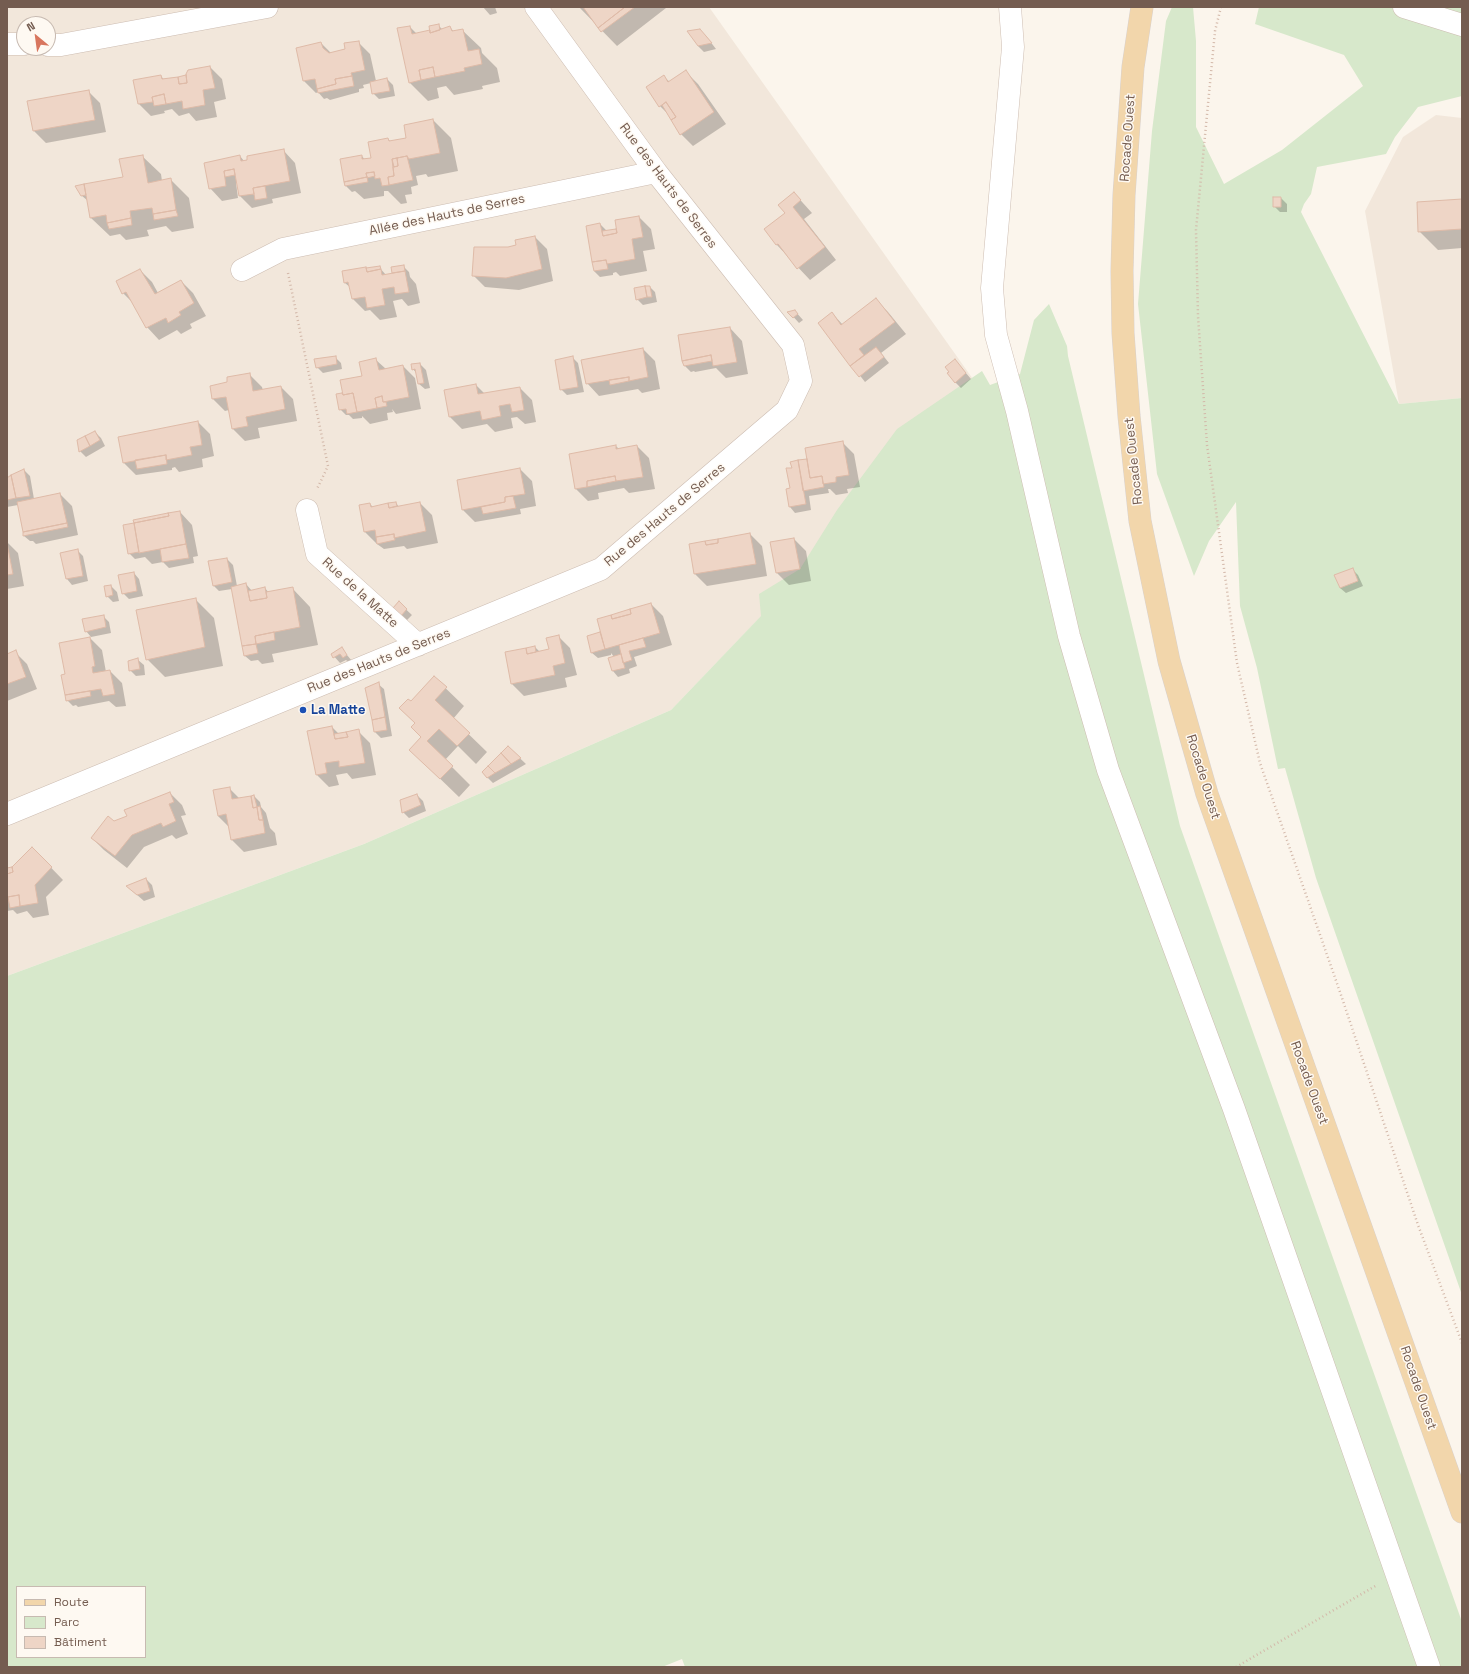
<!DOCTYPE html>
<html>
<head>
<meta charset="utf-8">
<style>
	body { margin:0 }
	#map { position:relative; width:1469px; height:1674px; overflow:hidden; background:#fbf5ec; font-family:"Space Grotesk",sans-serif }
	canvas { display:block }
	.frame { position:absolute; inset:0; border:8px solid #745c50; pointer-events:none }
	.legend { position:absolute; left:16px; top:1586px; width:130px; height:72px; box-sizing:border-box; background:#fef9f2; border:1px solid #c7bab1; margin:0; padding:5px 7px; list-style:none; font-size:12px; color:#745c50 }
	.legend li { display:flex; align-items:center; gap:8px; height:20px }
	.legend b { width:20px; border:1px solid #c7bab1 }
	.north { position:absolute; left:16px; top:16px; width:40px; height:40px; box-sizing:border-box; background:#fef9f2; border:1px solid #c7bab1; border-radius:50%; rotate:331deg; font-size:11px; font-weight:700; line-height:16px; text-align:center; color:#745c50 }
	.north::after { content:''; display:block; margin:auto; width:14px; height:18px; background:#d8765e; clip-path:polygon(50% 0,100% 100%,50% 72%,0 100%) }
</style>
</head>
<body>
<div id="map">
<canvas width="1469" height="1674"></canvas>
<div class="frame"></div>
<ul class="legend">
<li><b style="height:5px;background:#f2d6ab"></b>Route</li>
<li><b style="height:11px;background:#d7e8cb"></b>Parc</li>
<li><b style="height:11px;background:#eed5c6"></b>Bâtiment</li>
</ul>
<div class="north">N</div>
</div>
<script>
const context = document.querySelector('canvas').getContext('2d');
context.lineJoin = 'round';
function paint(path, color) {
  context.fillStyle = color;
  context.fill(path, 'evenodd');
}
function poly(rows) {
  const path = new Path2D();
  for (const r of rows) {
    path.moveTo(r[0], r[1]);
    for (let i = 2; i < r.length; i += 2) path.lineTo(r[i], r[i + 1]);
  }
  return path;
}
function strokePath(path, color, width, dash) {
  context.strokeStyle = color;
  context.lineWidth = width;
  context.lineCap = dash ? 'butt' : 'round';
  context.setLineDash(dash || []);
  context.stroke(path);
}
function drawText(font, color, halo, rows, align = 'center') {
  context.font = font + ' "Space Grotesk",sans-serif';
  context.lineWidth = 3;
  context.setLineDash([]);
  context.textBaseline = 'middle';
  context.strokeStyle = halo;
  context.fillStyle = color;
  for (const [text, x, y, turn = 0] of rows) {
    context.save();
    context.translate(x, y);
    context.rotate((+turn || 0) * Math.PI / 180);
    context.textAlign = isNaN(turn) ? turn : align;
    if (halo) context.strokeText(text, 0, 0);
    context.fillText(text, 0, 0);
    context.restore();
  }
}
const residential = poly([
	[7,7,709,7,980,389,671,710,364,844,7,976],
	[24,24,48,24,48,48,24,48],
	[1436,115,1462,118,1462,398,1399,404,1365,211,1403,137]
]);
const green = poly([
	[1172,7,1193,7,1196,41,1196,127,1224,184,1282,150,1363,86,1344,55,1255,24,1259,7,1462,7,1462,96,1418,107,1395,137,1386,154,1317,167,1311,194,1304,204,1301,212,1399,404,1462,398,1462,1295,1316,878,1285,768,1278,769,1257,668,1240,606,1236,502,1209,541,1194,576,1157,474,1138,304,1152,131,1166,21],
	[1049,304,1067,346,1068,356,1180,826,1462,1622,1462,1667,685,1667,682,1659,662,1667,7,1667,7,976,364,844,671,710,761,616,759,594,800,569,837,510,897,429,982,371,990,385,1020,374,1034,320],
	[17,1587,145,1587,145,1657,17,1657]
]);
const shadow = poly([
	[483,7,495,7,497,13,490,15],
	[579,7,665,7,666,8,617,46],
	[438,25,443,30,450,27,454,32,462,30,481,48,482,53,497,68,500,82,482,86,483,89,454,95,446,86,437,88,439,98,428,101,410,83,410,27,417,34,431,31],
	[706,36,716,49,704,52,698,46],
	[358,42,370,54,376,81,387,79,393,85,395,96,379,99,373,93,371,83,363,85,364,88,359,89,359,92,330,100,327,98,324,99,318,92,316,93,304,81,297,49,321,43,331,53,347,50],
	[210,67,222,79,226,99,214,102,217,117,196,121,189,113,179,116,172,109,164,111,165,113,151,116,139,104,161,76,164,80,178,78],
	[686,72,698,84,726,124,693,146,681,134,669,115,660,106,664,77,670,82],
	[88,91,100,103,106,132,46,143,34,131,29,102],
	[433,120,451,138,458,171,428,177,426,174,416,176,418,185,411,187,412,194,405,195,407,203,401,204,388,191,384,191,384,196,364,199,355,191,352,192,346,186,362,156,365,160,372,159,388,139,391,142,407,139],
	[283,150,295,163,301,193,272,199,273,203,252,208,240,196,238,183,236,183,238,198,222,201,210,188,205,163,240,156,244,161],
	[142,156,161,174,162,181,170,179,189,198,194,228,172,232,166,226,147,230,149,236,126,240,120,234,110,236,91,218,88,201,81,195,124,178],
	[794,193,812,213,804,219,836,260,810,280,777,245,765,229,786,213],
	[1281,198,1287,204,1287,212,1280,212,1274,206],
	[1462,200,1462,248,1438,250,1419,231],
	[639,217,651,229,655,249,643,251,647,271,620,276,616,272,613,273,613,275,600,277,594,271,600,224,607,231,617,229],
	[535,237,547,249,553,281,519,290,485,287,473,275,508,248,517,246],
	[403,266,409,272,410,277,416,284,420,303,408,306,402,299,393,301,397,317,380,320,370,310,365,311,353,299,351,288,345,283,379,267,386,275,394,274,393,272],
	[140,270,152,282,158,293,181,281,193,293,206,316,190,324,192,328,181,334,177,330,159,340,147,327,133,303,123,293],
	[650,287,655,292,657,302,643,305,637,299],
	[876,300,888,312,906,334,881,353,889,363,865,382,819,323,832,313,843,325],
	[795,311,803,320,799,323,789,312],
	[730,328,742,341,748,374,726,378,716,368,695,372,694,371,691,372,685,366],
	[643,349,655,361,660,389,642,393,638,389,599,396,587,383],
	[335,357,341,363,342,369,323,373,317,367],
	[572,357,578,363,584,392,567,395,561,389],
	[376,360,386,369,403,366,415,378,421,409,396,414,392,409,393,412,387,413,388,420,370,424,362,416,362,418,353,419,349,415,346,415,340,409,344,396,363,377],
	[420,364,426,370,430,388,425,389,419,384,417,374,413,369],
	[960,366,971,379,961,388,955,382],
	[250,375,262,387,263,391,281,387,293,399,297,421,258,428,260,438,245,441,233,429,229,410,225,411,213,399,211,387,229,383],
	[476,385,485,394,520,388,532,400,536,422,525,424,517,417,511,418,513,428,495,432,487,424,462,429,450,417],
	[198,422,210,434,214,456,202,459,203,467,179,472,175,467,172,468,172,470,136,475,124,463,119,438],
	[95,432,101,438,105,446,86,457,80,451],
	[842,442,854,454,860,487,847,489,848,493,836,495,830,489,828,489,829,493,809,496,811,510,795,513,790,507,787,490,791,489,793,469,806,460],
	[616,446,619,449,637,446,649,458,655,489,629,493,624,488,598,493,599,499,588,501,576,489],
	[520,469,532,481,536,506,520,509,521,514,475,522,463,510,458,481],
	[24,470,30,476,34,499,60,494,72,506,78,535,36,544,33,541,30,541,24,536,18,505,7,507,7,479],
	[396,503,399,507,420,503,432,515,438,543,407,549,404,546,384,549,377,544,365,532,370,504,373,507],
	[180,512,192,525,198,556,193,557,194,563,169,568,163,562,152,564,145,557,135,559,129,553],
	[750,534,762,546,767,576,707,586,695,574],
	[794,539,806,551,811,581,789,585,777,573],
	[7,542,18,553,24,586,7,589],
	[77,550,83,556,88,581,72,585,67,579,61,553],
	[227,559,233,565,237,586,246,584,252,591,265,588,269,593,292,588,310,607,318,645,272,654,274,662,262,664,258,660,251,661,245,656,232,589,219,591,213,585],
	[272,596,272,598,261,600,260,598],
	[1352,569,1358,575,1363,586,1346,593,1340,588],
	[134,573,139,579,143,596,129,599,123,593],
	[111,586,117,592,119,601,113,602,107,596],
	[195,599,214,618,223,666,165,677,147,659],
	[399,603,412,615,407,620,394,608],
	[651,604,663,616,672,645,634,657,637,666,629,669,630,673,618,677,613,671,609,658,614,657,611,653,611,655,598,658,592,653,588,637,602,633],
	[103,616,109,622,111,633,91,637,86,631],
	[558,636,570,648,577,675,565,678,567,687,524,696,512,684,535,647,540,652,550,650],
	[90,638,102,650,106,672,110,671,122,683,126,706,116,707,109,701,78,707,76,705,73,706,67,700,63,675,66,674],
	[342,649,352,661,350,663,346,660,340,663,332,654],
	[15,652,27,664,37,689,7,701,7,703,7,655],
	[138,660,144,665,145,675,136,676,130,670],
	[434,677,464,706,453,719,487,752,476,764,458,746,445,760,470,785,459,797,429,768,422,737,416,724,400,708,411,703],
	[378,684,384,689,392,736,381,738,375,732],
	[332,727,339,734,358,731,370,743,376,775,352,779,347,773,336,775,339,785,329,787,317,775,308,732],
	[508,747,526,764,493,783,483,773],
	[229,788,240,799,254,796,260,802,261,807,266,813,270,828,275,833,277,845,244,852,232,840,229,827,218,816],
	[170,793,182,805,186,815,181,816,188,834,176,839,172,835,144,847,127,868,104,850,92,838,114,822,128,817],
	[417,795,423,801,426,811,409,818,403,812],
	[32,848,63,880,46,897,49,915,33,918,27,911,17,914,13,910,7,911,7,869,13,868],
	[146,879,152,885,155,897,144,901,128,887]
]);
const building = poly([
	[583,7,625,7,598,28,583,7],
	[625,7,635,7,601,32,598,28,625,7],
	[439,24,440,30,430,33,429,26,439,24],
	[410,26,412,34,430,30,430,33,450,26,452,31,463,29,468,51,479,49,482,64,464,68,465,71,435,77,433,67,419,70,421,80,409,83,397,28,410,26],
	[700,29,712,43,698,46,687,31,700,29],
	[359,41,365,70,351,73,352,76,335,79,336,84,317,89,315,79,303,81,296,48,321,42,323,48,329,53,345,49,344,43,359,41],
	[210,66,215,88,203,90,205,105,183,109,182,101,166,104,164,94,152,97,153,102,138,104,133,80,161,75,162,79,178,77,179,84,187,83,186,74,188,70,210,66],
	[433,67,435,77,421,80,419,70,433,67],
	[686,70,714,112,680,135,671,120,676,117,666,102,659,107,646,87,664,75,668,82,686,70],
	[186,75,187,83,179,84,178,77,186,75],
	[352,76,354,86,318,93,317,89,336,84,335,79,352,76],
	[387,78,390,91,372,94,370,82,387,78],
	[89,90,95,120,33,131,27,101,89,90],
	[164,94,166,104,154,106,152,97,164,94],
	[666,102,676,117,671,120,662,105,666,102],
	[433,119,440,153,409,159,407,156,392,159,394,176,388,177,389,185,382,186,380,178,375,179,374,172,366,173,367,177,344,182,340,159,362,155,362,159,371,158,368,142,388,138,389,141,406,138,404,125,433,119],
	[284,149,290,181,253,188,254,194,239,196,234,169,224,171,226,186,209,189,204,163,240,155,241,161,247,160,247,156,284,149],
	[143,155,148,183,171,178,176,210,153,214,152,208,130,211,131,218,107,223,106,215,90,218,84,184,123,177,119,159,143,155],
	[407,156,413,180,389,185,388,177,394,176,393,167,398,166,397,158,407,156],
	[397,158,398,166,394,167,392,159,397,158],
	[234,169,235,175,225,177,224,171,234,169],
	[374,172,375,176,367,178,366,173,374,172],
	[367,177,368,182,345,186,344,182,367,177],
	[84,184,86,195,81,196,75,186,84,184],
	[265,186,267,198,255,200,253,188,265,186],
	[794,192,801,200,793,207,825,247,797,269,778,244,776,245,764,229,785,213,778,205,794,192],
	[1273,197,1281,197,1281,207,1273,207,1273,197],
	[1462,199,1462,229,1418,232,1417,202,1462,199],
	[176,210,178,216,154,220,153,214,176,210],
	[639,216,643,237,632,239,635,259,607,264,606,260,592,262,586,226,600,223,603,236,617,233,615,220,639,216],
	[131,218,132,225,109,229,107,223,131,218],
	[616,229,617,233,603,236,602,231,616,229],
	[535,236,542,269,506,278,472,276,474,247,508,247,516,245,515,240,535,236],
	[606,260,608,269,594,271,592,262,606,260],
	[404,265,405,271,392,273,391,267,404,265],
	[380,266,381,269,367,272,366,268,380,266],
	[366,267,367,272,381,269,382,275,405,271,409,292,395,294,394,287,382,289,385,305,367,308,365,297,352,299,348,282,344,283,342,271,366,267],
	[140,269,155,294,181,280,194,303,179,312,181,315,168,323,166,318,146,328,126,292,122,294,116,281,140,269],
	[645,286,647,297,636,300,634,288,645,286],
	[645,286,650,286,652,297,647,297,645,286],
	[876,298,895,322,859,349,864,355,850,366,818,323,832,312,841,325,876,298],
	[795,310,798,314,793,318,787,312,795,310],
	[730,327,737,362,713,366,711,355,682,361,678,335,730,327],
	[876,347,884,357,859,377,850,366,876,347],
	[643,348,648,377,629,381,629,377,586,384,581,360,643,348],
	[711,355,712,361,684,366,682,361,711,355],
	[336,356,337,364,316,368,314,359,336,356],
	[573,356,578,387,560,390,555,360,573,356],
	[376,358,379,370,403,365,409,397,383,402,382,396,375,398,377,408,357,412,353,393,343,395,340,380,362,376,359,362,376,358],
	[955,359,966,373,955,383,947,373,949,372,945,367,955,359],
	[420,363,424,383,418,384,415,369,412,370,411,364,420,363],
	[250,373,253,391,281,386,285,409,246,417,248,426,232,429,226,397,212,399,210,386,227,382,227,377,250,373],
	[629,377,629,381,610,385,609,380,629,377],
	[476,384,478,394,520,387,524,410,512,412,510,404,499,406,501,416,482,420,480,411,449,417,444,390,476,384],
	[342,393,343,395,353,393,357,412,347,414,346,409,339,410,336,394,342,393],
	[382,396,383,402,386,402,387,406,377,408,375,398,382,396],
	[198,421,202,445,190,447,192,455,166,460,166,455,123,463,118,437,198,421],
	[95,431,100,440,90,446,85,436,95,431],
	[85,436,90,446,79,452,77,440,85,436],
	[843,441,849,475,836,477,836,482,823,484,822,476,810,478,805,448,843,441],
	[616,445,616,449,637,445,643,477,616,481,615,476,587,481,587,487,575,489,569,454,616,445],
	[166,455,167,464,137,469,135,460,166,455],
	[807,459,810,478,822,476,824,487,803,491,798,460,807,459],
	[798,460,806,504,789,507,786,489,790,488,786,468,792,468,790,462,798,460],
	[520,468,525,494,505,497,505,502,462,510,457,480,520,468],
	[24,469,30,496,16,498,11,475,24,469],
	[11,475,16,498,7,500,7,478,11,475],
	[615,476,616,481,587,487,587,481,615,476],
	[60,493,67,523,23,532,17,502,60,493],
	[513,496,516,508,483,514,481,507,505,502,505,497,513,496],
	[396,502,397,506,389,508,388,503,396,502],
	[420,502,426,531,394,538,394,534,376,537,375,530,364,532,359,505,370,503,371,507,388,503,389,508,420,502],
	[180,511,186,544,139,553,134,523,169,516,168,513,180,511],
	[168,513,169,516,134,523,133,520,168,513],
	[67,523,68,527,23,536,23,532,67,523],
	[134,523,139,552,128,554,123,525,134,523],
	[750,533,756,564,694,574,689,544,705,541,706,545,718,543,718,539,750,533],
	[394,534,395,540,377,544,376,537,394,534],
	[794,538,800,569,776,573,770,542,794,538],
	[718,539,718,543,706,545,705,541,718,539],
	[7,543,13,574,7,575,7,543],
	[186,544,189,558,162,562,160,549,186,544],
	[78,549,83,576,66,579,60,553,78,549],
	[227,558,232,582,213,586,208,561,227,558],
	[1353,568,1358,581,1340,588,1334,575,1353,568],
	[134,572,137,591,122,594,118,575,134,572],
	[246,583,250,601,267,598,266,592,293,587,300,627,255,636,256,644,242,646,231,587,246,583],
	[111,585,113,595,106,597,104,586,111,585],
	[265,587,267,598,250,601,248,591,265,587],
	[196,598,205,647,146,660,136,610,196,598],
	[399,601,407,609,401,616,393,608,399,601],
	[651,603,660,633,605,649,597,619,611,615,612,619,631,614,630,609,651,603],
	[630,609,631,614,612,619,611,615,630,609],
	[104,615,106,627,85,632,82,619,104,615],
	[274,632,275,640,256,644,255,636,274,632],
	[600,632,605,649,591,653,587,636,600,632],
	[559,635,565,663,553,666,555,675,511,684,505,652,526,648,527,654,549,649,546,638,559,635],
	[90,637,95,666,92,667,93,673,110,670,115,694,103,696,101,689,65,695,61,675,65,674,59,643,90,637],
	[643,638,646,647,629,651,632,660,623,663,619,645,643,638],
	[256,644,258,653,244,656,242,646,256,644],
	[535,646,536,652,527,654,526,648,535,646],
	[342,647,347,655,343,658,340,654,333,658,331,654,342,647],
	[16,650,26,677,7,684,7,654,16,650],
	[621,654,625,668,612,671,608,658,621,654],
	[138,658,140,669,129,671,128,661,138,658],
	[434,676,447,687,435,700,470,733,457,746,439,729,427,741,453,766,440,779,409,750,421,737,411,727,415,723,399,708,408,699,411,701,434,676],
	[379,682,385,717,372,720,365,688,379,682],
	[90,691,91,696,66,701,65,695,90,691],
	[385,717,387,730,374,732,372,720,385,717],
	[332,726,335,739,348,737,346,732,359,729,365,763,339,767,339,761,325,763,327,773,316,775,307,731,332,726],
	[346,732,348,737,335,739,334,734,346,732],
	[508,746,521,758,511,764,501,753,508,746],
	[501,753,511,764,495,773,488,766,501,753],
	[488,766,495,773,487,778,482,772,488,766],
	[230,787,232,799,251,796,253,808,257,807,259,820,263,820,265,833,231,840,226,814,218,816,213,790,230,787],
	[170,792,174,802,169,804,176,821,163,827,161,823,132,835,115,856,91,838,108,816,114,821,127,816,124,810,170,792],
	[417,794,421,805,402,813,400,800,417,794],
	[254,795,257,807,253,808,251,796,254,795],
	[260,806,263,820,259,820,257,807,260,806],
	[32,847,52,867,35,885,38,903,20,906,19,895,7,897,7,874,13,872,12,867,32,847],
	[12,867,13,872,7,874,7,868,12,867],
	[146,878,150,891,137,895,126,886,146,878],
	[19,895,20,906,10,908,8,897,19,895]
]);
const path = poly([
	[1221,7,1215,31,1196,230,1198,316,1207,445,1237,663,1260,763,1340,992,1418,1225,1462,1343],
	[288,273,328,466,317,489],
	[1236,1667,1377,1585]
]);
const minor = poly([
	[1010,7,1013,47,992,288,996,335,1017,411,1069,636,1108,770,1234,1109,1429,1667],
	[1404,7,1462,25],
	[7,44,24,44],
	[48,45,61,45,267,7],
	[242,270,283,249,656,172],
	[307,510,317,554,418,645],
	[7,814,601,569,787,410,801,381,793,345,656,172,536,7]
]);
const major = poly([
	[1142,7,1133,67,1124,195,1122,271,1123,333,1129,416,1140,521,1169,661,1207,794,1462,1512]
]);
const markers = [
	[303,710,4,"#1a4fb4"]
];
const streetNames = [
	["Rocade Ouest",1128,138,-86],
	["Rue des Hauts de Serres",668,186,53],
	["Allée des Hauts de Serres",447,215,-12],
	["Rocade Ouest",1134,461,-96],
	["Rue des Hauts de Serres",665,515,-40],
	["Rue de la Matte",360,593,42],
	["Rue des Hauts de Serres",379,661,-22],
	["Rocade Ouest",1203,777,73],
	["Rocade Ouest",1309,1083,70],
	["Rocade Ouest",1418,1388,71]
];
const transitNames = [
	["La Matte",311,710]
];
paint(residential, '#f2e7db');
paint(green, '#d7e8cb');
paint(shadow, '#0003');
paint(building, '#eed5c6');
strokePath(building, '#dfbba8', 1);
strokePath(minor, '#cdbdb2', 23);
strokePath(major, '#d8d1ce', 23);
strokePath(path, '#d3b8a9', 2.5, [1, 3]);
strokePath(minor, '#fff', 22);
strokePath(major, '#f2d6ab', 22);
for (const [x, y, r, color] of markers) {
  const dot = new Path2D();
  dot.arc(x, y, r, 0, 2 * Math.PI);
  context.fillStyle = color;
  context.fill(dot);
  strokePath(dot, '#fef9f2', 1.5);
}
drawText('13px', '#745c50', '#fef9f2', streetNames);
drawText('bold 13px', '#164399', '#fef9f2', transitNames, 'left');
</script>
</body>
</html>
